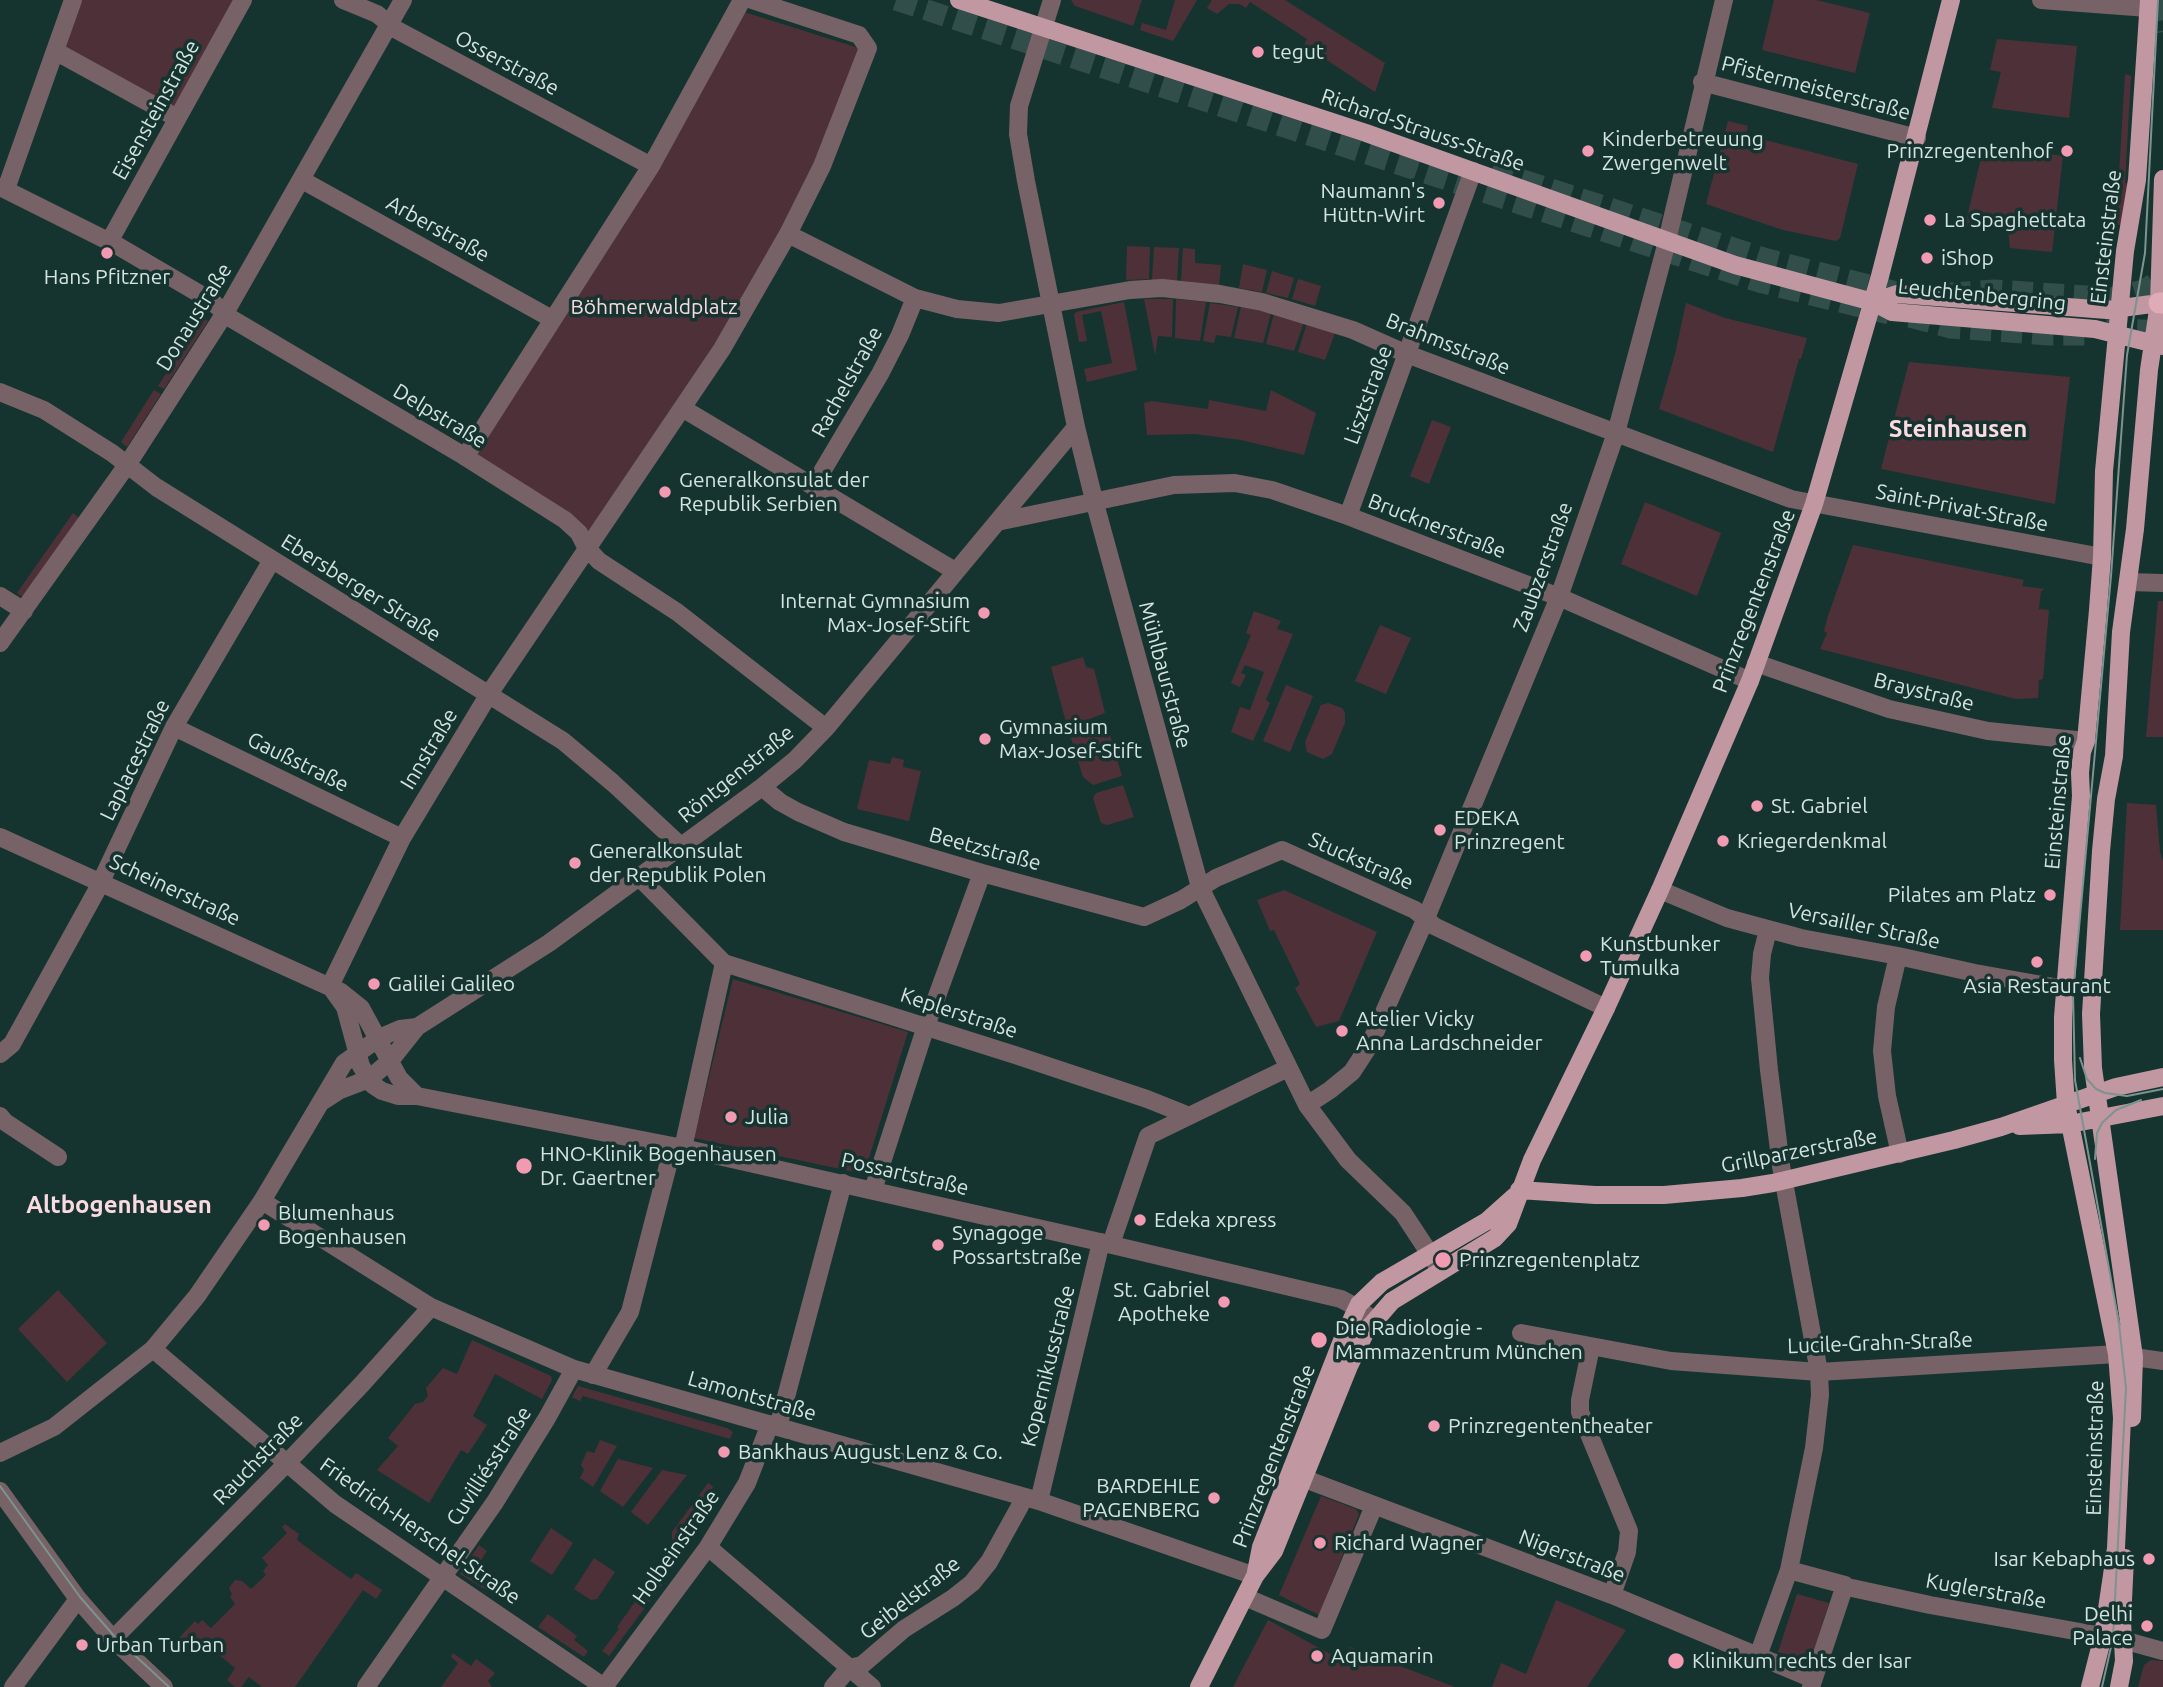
<!DOCTYPE html>
<html>
<head>
<meta charset="utf-8">
<style>
	body { margin:0 }
	canvas { display:block; background:#15332f }
</style>
</head>
<body>
<canvas width="2163" height="1687"></canvas>
<script>
const context = document.querySelector('canvas').getContext('2d');
context.lineJoin = 'round';
function paint(path, color) {
  context.fillStyle = color;
  context.fill(path, 'evenodd');
}
function poly(rows) {
  const path = new Path2D();
  for (const r of rows) {
    path.moveTo(r[0], r[1]);
    for (let i = 2; i < r.length; i += 2) path.lineTo(r[i], r[i + 1]);
  }
  return path;
}
function strokePath(path, color, width, dash) {
  context.strokeStyle = color;
  context.lineWidth = width;
  context.lineCap = dash ? 'butt' : 'round';
  context.setLineDash(dash || []);
  context.stroke(path);
}
function drawText(font, color, halo, rows, align = 'center') {
  context.font = font + ' Ubuntu,sans-serif';
  context.lineWidth = 7;
  context.setLineDash([]);
  context.textBaseline = 'middle';
  context.strokeStyle = halo;
  context.fillStyle = color;
  for (const [text, x, y, turn = 0] of rows) {
    context.save();
    context.translate(x, y);
    context.rotate((+turn || 0) * Math.PI / 180);
    context.textAlign = isNaN(turn) ? turn : align;
    if (halo) context.strokeText(text, 0, 0);
    context.fillText(text, 0, 0);
    context.restore();
  }
}
const green = poly([
	[79,0,236,0,173,109,63,48],
	[1071,0,1142,0,1133,26,1075,6],
	[1175,0,1197,0,1173,41,1140,30,1142,23,1166,30],
	[1212,0,1285,0,1385,63,1375,92,1304,45,1307,39,1250,2,1246,8,1239,4,1229,4,1217,14,1207,8],
	[1774,0,1816,0,1870,13,1855,73,1762,50],
	[741,11,865,50,822,158,716,346,592,533,471,456],
	[1997,39,2077,46,2069,118,1992,108,2001,72,1990,70],
	[2125,74,2131,76,2125,183,2129,184,2122,225,2116,225],
	[1728,121,1748,126,1746,135,1858,164,1840,238,1836,241,1783,230,1706,204],
	[1984,145,2063,156,2052,252,2010,248,2008,230,1965,226],
	[1127,246,1150,247,1149,279,1126,280],
	[1154,247,1179,248,1177,282,1152,280],
	[1183,248,1195,249,1195,263,1221,265,1219,286,1181,281],
	[1243,264,1267,270,1262,292,1239,288],
	[1272,271,1294,278,1288,298,1266,293],
	[1298,279,1321,286,1315,306,1292,299],
	[1144,299,1173,299,1172,337,1158,336,1155,355],
	[1176,299,1206,302,1200,341,1175,338],
	[1124,302,1137,370,1087,382,1084,369,1112,363,1101,311,1082,315,1087,341,1079,342,1074,315,1076,312],
	[1210,303,1238,307,1231,337,1216,335,1214,343,1203,341],
	[1686,303,1725,318,1807,338,1801,359,1799,359,1773,452,1659,409,1675,354],
	[1241,307,1271,313,1263,343,1234,338],
	[1274,314,1304,322,1294,351,1266,344],
	[202,317,208,321,164,389,158,386],
	[1307,323,1335,333,1325,360,1298,352],
	[1909,362,2070,377,2055,504,1881,469],
	[154,390,161,394,127,447,121,442],
	[1271,390,1316,413,1304,455,1241,440,1195,434,1147,435,1144,403,1151,401,1208,409,1209,400,1266,411],
	[1432,420,1451,427,1429,484,1410,476],
	[1645,502,1721,533,1697,596,1621,564],
	[73,513,79,518,23,597,17,593],
	[1853,545,2024,580,2022,586,2045,589,2041,591,2039,609,2049,610,2043,679,2039,680,2038,698,2016,699,1820,649,1827,633,1824,631,1828,616],
	[2158,601,2163,601,2163,737,2146,737],
	[1254,611,1281,621,1277,629,1293,634,1266,700,1270,703,1253,741,1231,732,1240,707,1250,710,1264,672,1245,665,1241,673,1246,675,1240,687,1231,683,1251,635,1246,633],
	[1380,625,1411,638,1386,694,1355,681],
	[1083,657,1086,667,1094,669,1105,713,1072,726,1066,722,1051,667],
	[1286,685,1313,696,1290,752,1263,741],
	[1328,703,1342,708,1345,713,1345,723,1332,754,1323,759,1307,752,1305,742,1321,705],
	[1106,721,1122,776,1093,785,1083,777,1071,738,1073,733],
	[892,757,904,760,903,767,921,771,909,821,857,809,869,760,890,764],
	[1123,785,1134,817,1107,825,1101,823,1093,798,1096,793],
	[2127,803,2156,805,2160,852,2163,861,2163,930,2120,930],
	[1284,890,1377,932,1339,1021,1316,1027,1295,988,1300,984,1274,930,1270,931,1257,900],
	[733,979,908,1032,864,1174,694,1138],
	[58,1290,107,1343,67,1382,18,1329],
	[472,1340,551,1376,552,1380,542,1399,495,1374,473,1416,487,1425,468,1454,461,1450,429,1503,377,1470,398,1446,388,1438,415,1404,423,1402,428,1396,426,1388,443,1368,457,1374],
	[578,1386,727,1428,733,1432,730,1439,583,1396,580,1401,572,1397],
	[600,1440,617,1446,593,1487,580,1478,584,1470,581,1465,587,1451,594,1453],
	[618,1459,653,1468,623,1507,600,1491],
	[662,1470,687,1475,648,1525,631,1512],
	[708,1483,713,1487,698,1519,679,1546,672,1541,672,1532],
	[1321,1496,1356,1509,1359,1514,1319,1615,1279,1595],
	[285,1524,299,1534,297,1540,324,1560,351,1579,356,1573,382,1590,376,1599,363,1590,295,1687,262,1687,249,1677,241,1687,235,1687,227,1680,235,1668,202,1641,190,1653,176,1641,195,1621,198,1624,202,1620,211,1628,235,1604,230,1597,232,1594,229,1588,235,1580,242,1581,251,1589,266,1575,263,1571,268,1565,262,1558,287,1533,282,1527],
	[551,1528,573,1543,552,1575,530,1561],
	[479,1545,487,1551,473,1572,493,1586,489,1592,460,1574],
	[594,1558,615,1572,597,1599,591,1600,574,1589],
	[655,1574,664,1582,609,1656,602,1651,619,1629,617,1627],
	[1797,1594,1829,1603,1810,1664,1778,1652],
	[1556,1600,1626,1630,1587,1687,1492,1687,1501,1663,1526,1674],
	[548,1614,577,1636,574,1640,588,1651,584,1657,538,1627],
	[1268,1620,1343,1661,1350,1647,1455,1687,1233,1687],
	[453,1653,471,1666,476,1659,495,1673,488,1681,492,1687,441,1687,458,1663,451,1657],
	[2151,1660,2163,1661,2163,1687,2138,1687,2144,1665]
]);
const highwayTunnel = poly([
	[896,0,1759,282,1889,314],
	[2157,0,2163,32],
	[1492,170,1767,259,1896,292],
	[1950,293,1995,290,2118,298,2146,289,2157,281,2163,273],
	[1910,317,1951,328,2049,335,2093,335],
	[2106,328,2163,331]
]);
const minor = poly([
	[343,0,377,14,397,30,651,166],
	[1052,0,1019,106,1018,134,1026,181,1076,427,1094,500,1200,887,1307,1105,1348,1160,1403,1213,1441,1271],
	[2041,0,2148,8],
	[55,51,177,118],
	[1702,82,1917,138],
	[302,180,552,319],
	[0,187,118,246,210,300,232,319,459,453,565,520,579,533,586,547,599,561,677,612,826,728],
	[6,189,73,0],
	[788,234,915,298,957,309,999,313,1130,290,1162,288,1220,294,1262,302,1353,330,1407,354,1791,499,2102,557],
	[109,242,243,0],
	[0,392,44,410,112,453,156,487,563,741,613,783,682,847],
	[682,408,955,571],
	[465,457,651,166,742,0],
	[814,485,880,374,900,335,915,298],
	[1348,516,1473,171],
	[997,522,1174,485,1235,483,1272,490,1348,516,1559,597,1750,681],
	[2128,582,2163,583],
	[0,596,24,611],
	[0,643,127,465,225,313,403,0],
	[1756,663,1889,709,1988,731,2086,741],
	[174,727,402,838],
	[762,787,780,802,798,812,844,832,982,873,1144,917,1181,900,1216,878,1282,850,1415,910,1434,926,1606,1008],
	[0,837,341,992,361,1008,399,1078,417,1096],
	[639,877,724,963,1015,1055,1147,1099,1187,1115],
	[1660,890,1727,918,1801,938,1898,956,1975,973,2065,989],
	[1898,956,1886,1007,1882,1051,1887,1096,1900,1154],
	[330,986,402,838,489,694,722,349,788,234,822,166,868,48,859,35,752,0],
	[330,986,345,1007,361,1066,373,1085,382,1091,398,1096,417,1096,683,1148,1091,1240,1341,1299,1356,1307,1373,1320],
	[0,1054,12,1044,97,890,174,727,272,560],
	[323,1101,340,1090,369,1079,390,1061,417,1027,549,943,762,787,795,760,826,728,1076,427],
	[1307,1105,1330,1090,1352,1072,1369,1046,1426,918,1559,597,1616,433,1664,253,1724,0],
	[0,1116,5,1122,58,1157],
	[683,1148,724,963],
	[873,1190,926,1026,982,873],
	[262,1201,431,1307,574,1369,1039,1501,1255,1576],
	[1111,1244,1148,1136,1288,1068],
	[1521,1333,1671,1361,1819,1372,2117,1354],
	[1591,1347,1580,1400,1580,1412,1629,1531,1627,1552,1612,1595],
	[153,1349,335,1504,604,1687],
	[2134,1357,2163,1361],
	[593,1375,630,1312,673,1146],
	[778,1427,843,1183],
	[0,1453,54,1427,153,1349,197,1296,262,1201,344,1063,379,1038,400,1029,417,1027],
	[1292,1468,1313,1482,1612,1595,1813,1679],
	[0,1491,78,1599,113,1639,164,1687],
	[1039,1501,1101,1242],
	[708,1547,872,1687],
	[1789,1570,1845,1585,1811,1687],
	[1852,1588,1930,1605,2119,1639,2163,1651],
	[1245,1597,1322,1630,1374,1506],
	[113,1639,287,1463,362,1384,431,1307],
	[1758,1656,1789,1570,1814,1448,1820,1395,1819,1372,1781,1166,1769,1070,1760,978,1762,954,1768,930],
	[13,1687,78,1599],
	[366,1687,495,1502,547,1418,574,1369],
	[604,1687,708,1547,747,1483,770,1424],
	[833,1687,849,1668,862,1665,904,1629,953,1598,972,1583,989,1562,1020,1506,1022,1496]
]);
const major = poly([
	[959,0,1366,133,1735,265,1873,302,1892,312,2095,329,2163,346],
	[1873,302,1897,294,2107,310,2159,303],
	[2019,1126,2070,1124,2163,1106],
	[1519,1190,1595,1195,1664,1195,1742,1188,1773,1183,1954,1140,2001,1127,2116,1087,2163,1077],
	[2132,1418,2134,1357,2093,1068,2091,1014,2101,851,2106,799,2114,756,2121,632,2135,529,2149,370,2159,303,2163,179],
	[1256,1572,1261,1547,1343,1338,1359,1304,1382,1282,1487,1221,1515,1196],
	[1199,1687,1255,1576,1274,1551,1349,1366,1366,1331,1392,1301,1495,1238,1508,1224,1532,1160,1606,1008,1660,890,1750,681,1814,504,1880,276,1951,0],
	[2090,1687,2103,1636,2116,1548,2122,1418,2117,1354,2066,1104,2063,1060,2063,1017,2081,796,2080,773,2082,752,2086,741,2098,610,2102,557,2104,471,2125,251,2137,180,2149,0],
	[2119,1687,2124,1661,2122,1621,2125,1558]
]);
const highway = poly([
	[2159,303,2163,303]
]);
const tram = poly([
	[2080,1058,2087,1079,2096,1089,2105,1093,2127,1096,2163,1089],
	[2095,1159,2097,1133,2102,1123,2116,1110,2141,1100],
	[0,1486,80,1597,115,1637,169,1687],
	[2102,1687,2113,1638,2126,1388,2119,1324,2075,1080,2073,994,2111,576,2127,355,2145,253,2158,0]
]);
const markers = [
	[1258,52,7,"#f19ab1"],
	[1588,151,7,"#f19ab1"],
	[2067,151,7,"#f19ab1"],
	[1439,203,7,"#f19ab1"],
	[1930,220,7,"#f19ab1"],
	[107,253,7,"#f19ab1"],
	[1927,258,7,"#f19ab1"],
	[665,492,7,"#f19ab1"],
	[984,613,7,"#f19ab1"],
	[985,739,7,"#f19ab1"],
	[1757,806,7,"#f19ab1"],
	[1440,830,7,"#f19ab1"],
	[1723,841,7,"#f19ab1"],
	[575,863,7,"#f19ab1"],
	[2050,895,7,"#f19ab1"],
	[1586,956,7,"#f19ab1"],
	[2037,962,7,"#f19ab1"],
	[374,984,7,"#f19ab1"],
	[1342,1031,7,"#f19ab1"],
	[731,1117,7,"#f19ab1"],
	[524,1166,9,"#f19ab1"],
	[1140,1220,7,"#f19ab1"],
	[264,1225,7,"#f19ab1"],
	[938,1245,7,"#f19ab1"],
	[1443,1260,9,"#f19ab1"],
	[1224,1302,7,"#f19ab1"],
	[1319,1340,9,"#f19ab1"],
	[1434,1426,7,"#f19ab1"],
	[724,1452,7,"#f19ab1"],
	[1214,1498,7,"#f19ab1"],
	[1320,1543,7,"#f19ab1"],
	[2149,1559,7,"#f19ab1"],
	[2147,1626,7,"#f19ab1"],
	[82,1645,7,"#f19ab1"],
	[1317,1656,7,"#f19ab1"],
	[1676,1661,9,"#f19ab1"]
];
const poiNames = [
	["tegut",1272,52],
	["Kinderbetreuung",1602,139],
	["Zwergenwelt",1602,163],
	["Prinzregentenhof",2053,151,"right"],
	["Naumann's",1425,191,"right"],
	["Hüttn-Wirt",1425,215,"right"],
	["La Spaghettata",1944,220],
	["iShop",1941,258],
	["Hans Pfitzner",107,277,"center"],
	["Generalkonsulat der",679,480],
	["Republik Serbien",679,504],
	["Internat Gymnasium",970,601,"right"],
	["Max-Josef-Stift",970,625,"right"],
	["Gymnasium",999,727],
	["Max-Josef-Stift",999,751],
	["St. Gabriel",1771,806],
	["EDEKA",1454,818],
	["Prinzregent",1454,842],
	["Kriegerdenkmal",1737,841],
	["Generalkonsulat",589,851],
	["der Republik Polen",589,875],
	["Pilates am Platz",2036,895,"right"],
	["Kunstbunker",1600,944],
	["Tumulka",1600,968],
	["Galilei Galileo",388,984],
	["Asia Restaurant",2037,986,"center"],
	["Atelier Vicky",1356,1019],
	["Anna Lardschneider",1356,1043],
	["Julia",745,1117],
	["HNO-Klinik Bogenhausen",540,1154],
	["Dr. Gaertner",540,1178],
	["Blumenhaus",278,1213],
	["Bogenhausen",278,1237],
	["Edeka xpress",1154,1220],
	["Synagoge",952,1233],
	["Possartstraße",952,1257],
	["Prinzregentenplatz",1459,1260],
	["St. Gabriel",1210,1290,"right"],
	["Apotheke",1210,1314,"right"],
	["Die Radiologie -",1335,1328],
	["Mammazentrum München",1335,1352],
	["Prinzregententheater",1448,1426],
	["Bankhaus August Lenz & Co.",738,1452],
	["BARDEHLE",1200,1486,"right"],
	["PAGENBERG",1200,1510,"right"],
	["Richard Wagner",1334,1543],
	["Isar Kebaphaus",2135,1559,"right"],
	["Delhi",2133,1614,"right"],
	["Palace",2133,1638,"right"],
	["Urban Turban",96,1645],
	["Aquamarin",1331,1656],
	["Klinikum rechts der Isar",1692,1661]
];
const streetNames = [
	["Osserstraße",507,63,28],
	["Pfistermeisterstraße",1816,88,15],
	["Eisensteinstraße",156,110,-61],
	["Richard-Strauss-Straße",1423,130,19],
	["Arberstraße",438,229,29],
	["Einsteinstraße",2106,237,-83],
	["Leuchtenbergring",1982,295,6],
	["Donaustraße",194,317,-58],
	["Brahmsstraße",1448,344,22],
	["Rachelstraße",847,382,-61],
	["Lisztstraße",1368,395,-70],
	["Delpstraße",440,416,31],
	["Saint-Privat-Straße",1962,508,11],
	["Brucknerstraße",1437,526,21],
	["Zaubzerstraße",1543,567,-70],
	["Ebersberger Straße",361,588,32],
	["Prinzregentenstraße",1754,601,-69],
	["Mühlbaurstraße",1165,675,75],
	["Braystraße",1924,692,14],
	["Innstraße",429,749,-59],
	["Laplacestraße",135,760,-64],
	["Gaußstraße",298,762,26],
	["Röntgenstraße",736,774,-39],
	["Einsteinstraße",2058,802,-85],
	["Beetzstraße",985,849,15],
	["Stuckstraße",1361,861,24],
	["Scheinerstraße",175,890,25],
	["Versailler Straße",1864,926,12],
	["Keplerstraße",959,1013,18],
	["Grillparzerstraße",1799,1151,-11],
	["Possartstraße",905,1174,13],
	["Lucile-Grahn-Straße",1880,1343,-2],
	["Kopernikusstraße",1048,1366,-76],
	["Lamontstraße",752,1396,16],
	["Einsteinstraße",2095,1448,-89],
	["Prinzregentenstraße",1274,1456,-69],
	["Rauchstraße",258,1459,-46],
	["Cuvilliésstraße",489,1466,-57],
	["Friedrich-Herschel-Straße",420,1531,35],
	["Holbeinstraße",676,1547,-55],
	["Nigerstraße",1572,1556,21],
	["Kuglerstraße",1986,1591,10],
	["Geibelstraße",910,1598,-38]
];
const parkNames = [
	["Böhmerwaldplatz",654,307]
];
const quarterNames = [
	["Steinhausen",1958,429],
	["Altbogenhausen",119,1205]
];
paint(green, '#4e3038');
strokePath(highwayTunnel, '#324e4a', 21, [21, 10]);
strokePath(minor, '#776267', 18);
strokePath(major, '#c197a1', 18);
strokePath(highway, '#deabb7', 21);
strokePath(tram, '#7c938f', 2);
for (const [x, y, r, color] of markers) {
  const dot = new Path2D();
  dot.arc(x, y, r, 0, 2 * Math.PI);
  context.fillStyle = color;
  context.fill(dot);
  strokePath(dot, '#15332f', 2.5);
}
drawText('21px', '#d3e4e1', '#15332f', poiNames, 'left');
drawText('21px', '#d3e4e1', '#15332f', streetNames);
drawText('21px', '#fadae1', '#15332f', parkNames);
drawText('bold 24px', '#fcdae1', '#15332f', quarterNames);
</script>
</body>
</html>
